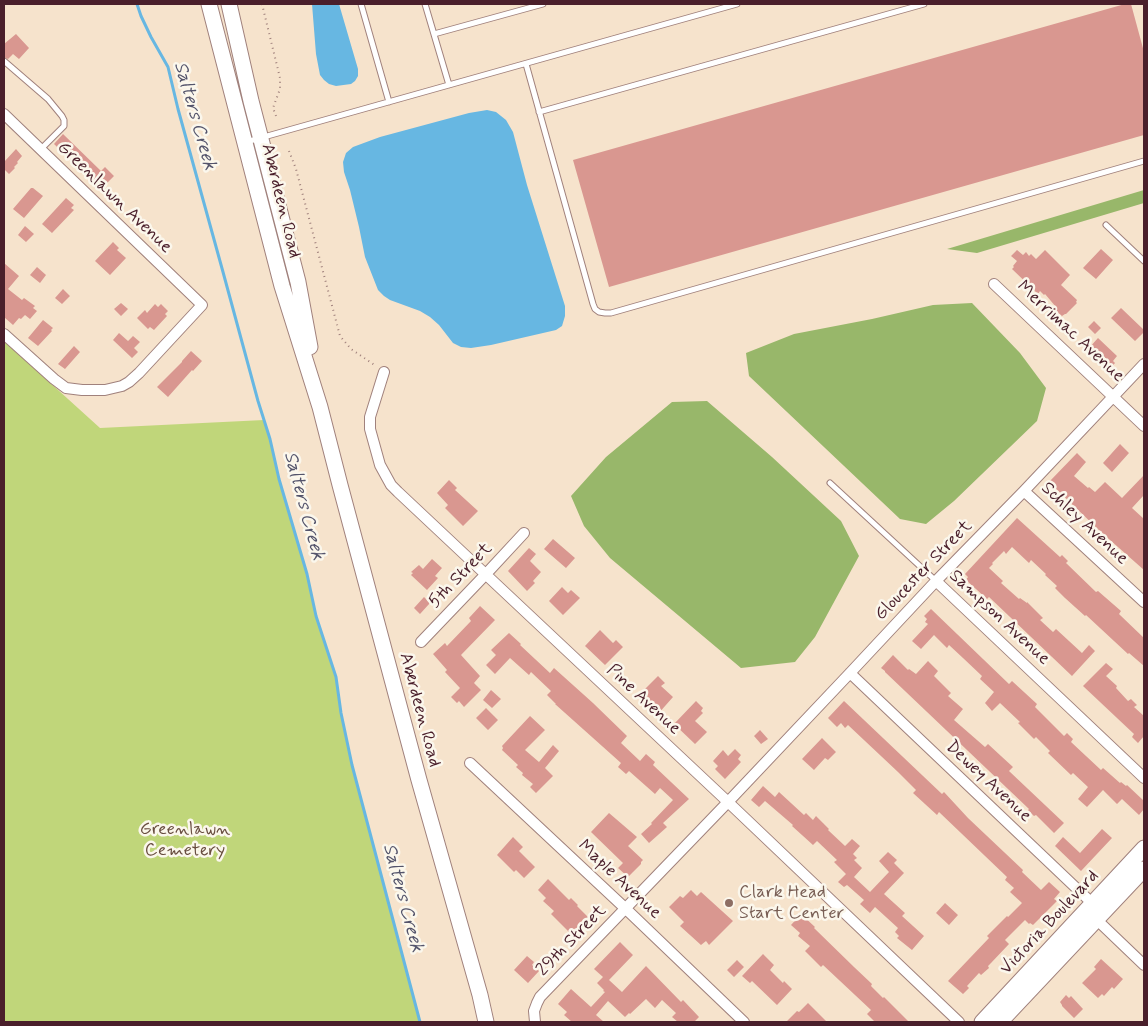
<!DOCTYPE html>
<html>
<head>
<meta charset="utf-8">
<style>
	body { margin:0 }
	#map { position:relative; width:1148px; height:1026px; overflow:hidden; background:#f6e3cc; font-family:Mynerve,sans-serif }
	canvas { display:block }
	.frame { position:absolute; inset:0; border:5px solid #4a1f2b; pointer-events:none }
</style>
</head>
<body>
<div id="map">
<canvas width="1148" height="1026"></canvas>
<div class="frame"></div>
</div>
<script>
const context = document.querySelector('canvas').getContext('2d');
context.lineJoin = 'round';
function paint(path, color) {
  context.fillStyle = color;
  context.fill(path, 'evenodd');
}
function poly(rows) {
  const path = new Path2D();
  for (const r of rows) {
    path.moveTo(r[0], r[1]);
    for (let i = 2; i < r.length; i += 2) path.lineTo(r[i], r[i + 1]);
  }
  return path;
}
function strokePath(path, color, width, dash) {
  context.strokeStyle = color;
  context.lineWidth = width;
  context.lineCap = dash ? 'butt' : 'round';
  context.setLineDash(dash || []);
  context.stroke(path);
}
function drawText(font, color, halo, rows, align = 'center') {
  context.font = font + ' Mynerve,sans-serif';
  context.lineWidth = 5;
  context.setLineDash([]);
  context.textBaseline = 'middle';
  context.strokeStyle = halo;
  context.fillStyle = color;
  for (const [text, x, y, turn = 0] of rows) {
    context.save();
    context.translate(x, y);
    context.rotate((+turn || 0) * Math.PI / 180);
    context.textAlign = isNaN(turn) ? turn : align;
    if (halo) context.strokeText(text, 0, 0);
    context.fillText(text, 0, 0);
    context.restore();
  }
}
const green = poly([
	[4,341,100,428,264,420,270,439,279,479,307,574,316,616,336,677,341,713,352,765,420,1022,4,1022]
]);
const forest = poly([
	[1144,190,1144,203,977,253,947,249],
	[972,303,1020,353,1046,388,1037,421,954,501,926,524,900,519,749,376,746,353,794,334,872,319,933,305],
	[707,401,772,457,841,521,859,556,815,637,795,662,741,668,610,558,584,526,571,496,606,457,672,402]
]);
const water = poly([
	[312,4,339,4,358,69,358,76,355,81,351,84,336,86,329,84,324,80,320,75,316,54],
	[487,110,496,112,506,120,513,132,527,185,565,306,565,316,562,326,556,330,491,345,471,348,461,347,453,343,439,325,430,317,420,311,390,300,384,296,378,290,365,257,359,227,350,190,344,172,343,162,346,153,353,147,380,137,469,113]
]);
const stream = poly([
	[137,4,141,16,151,37,168,67,178,109,223,272,258,401,270,439,279,479,307,574,316,616,336,677,341,713,352,765,420,1022]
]);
const building = poly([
	[1125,4,1131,4,1144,52,1144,135,609,287,573,160],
	[16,34,29,48,19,59,13,54,8,59,4,57,4,44],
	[63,134,101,171,105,167,114,176,101,189,54,144],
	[16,149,22,156,17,162,18,163,14,167,15,168,9,174,4,169,4,162],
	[31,188,33,188,43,196,24,218,13,209],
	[66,198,74,205,71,208,74,210,52,233,42,224],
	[25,226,34,234,26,242,18,235],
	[113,242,119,248,117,250,126,258,110,275,95,261],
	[1101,249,1113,260,1096,279,1083,268],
	[1017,250,1023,255,1026,252,1029,256,1031,254,1036,259,1045,250,1070,275,1061,285,1077,300,1076,302,1077,303,1066,314,1065,314,1062,316,1054,309,1056,307,1045,294,1044,295,1040,291,1038,294,1012,269,1014,267,1013,266,1017,261,1011,256],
	[4,263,19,276,8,289,22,300,24,298,35,306,33,308,37,311,30,319,25,315,21,319,19,318,13,325,4,317],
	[37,267,46,275,40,283,30,275],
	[63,289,70,296,62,304,55,298],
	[121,303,128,309,121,316,114,309],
	[155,304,158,307,161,304,168,311,165,314,167,316,154,330,150,327,148,329,137,318,145,310,147,313],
	[1121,308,1144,330,1144,332,1135,341,1111,318],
	[43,320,53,328,51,330,52,331,38,346,28,338],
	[1094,321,1101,328,1095,334,1088,327],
	[119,333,128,341,133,336,140,342,134,348,138,352,132,358,113,340],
	[1098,338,1117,356,1113,361,1115,363,1109,370,1090,353,1092,351,1089,348],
	[74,346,80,352,65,369,58,364],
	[191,351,202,361,193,371,192,370,168,397,157,387,182,362,182,361],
	[1120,444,1129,453,1112,472,1103,463],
	[1077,453,1086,462,1074,476,1088,488,1089,487,1095,492,1105,482,1122,498,1144,475,1144,495,1132,508,1144,519,1144,570,1101,532,1049,482],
	[449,480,457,488,455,490,478,511,463,526,445,508,448,505,437,493],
	[1017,518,1060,557,1062,555,1068,561,1066,563,1096,592,1098,591,1121,611,1119,614,1120,615,1144,638,1144,666,1129,653,1128,654,1086,615,1085,616,1065,598,1055,588,1057,586,1045,575,1046,574,1031,560,1029,563,1012,547,1006,554,1004,551,992,563,993,564,989,568,1003,581,1001,583,1019,599,1020,598,1027,603,1027,602,1043,618,1040,620,1053,632,1056,629,1082,653,1089,645,1095,651,1072,676,989,597,987,599,966,580,968,577,965,574],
	[553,539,575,558,566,568,544,549],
	[529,548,536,554,530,561,541,572,533,581,535,583,527,591,508,571],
	[432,559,442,568,435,576,438,578,427,590,411,575,413,573,411,572,419,565,423,569],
	[562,587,568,593,571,590,580,598,563,615,549,601],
	[424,597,430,603,420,614,414,608],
	[480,606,495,620,461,655,480,676,474,683,481,690,464,707,459,701,457,703,451,697,460,688,445,672,447,670,433,654,445,643,447,646,471,621,469,618],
	[931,609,1009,684,1012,681,1037,704,1035,707,1064,736,1067,733,1073,739,1071,742,1101,770,1103,768,1120,783,1121,782,1126,786,1127,785,1144,801,1144,809,1139,815,1122,799,1117,804,1103,790,1087,807,1078,799,1088,787,1073,773,1071,775,1048,753,1050,751,1036,737,1034,739,1018,723,1020,722,1000,703,992,711,985,703,994,692,980,679,982,676,963,658,949,645,947,648,934,635,921,649,912,641,928,624,925,622,927,619,924,616],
	[600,630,613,643,616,640,623,647,605,665,585,646],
	[509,633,521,644,520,645,550,673,554,668,593,703,627,736,621,743,640,761,646,754,655,762,653,765,689,799,663,823,667,827,649,843,641,834,652,824,651,823,673,800,660,788,655,794,629,771,626,774,618,767,621,763,555,704,556,704,547,695,551,691,531,672,529,675,510,658,495,674,486,665,496,655,491,650],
	[893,655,908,670,909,669,916,674,928,661,938,671,934,676,951,693,948,696,963,709,954,720,985,747,988,744,1001,756,1013,767,1009,771,1064,823,1054,833,1036,815,1034,816,1028,810,1029,809,885,672,885,671,881,668],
	[1106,663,1113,669,1106,676,1117,686,1116,688,1128,701,1131,699,1137,705,1134,707,1144,716,1144,736,1138,743,1132,737,1134,734,1083,686],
	[658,676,665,683,661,686,673,697,658,714,639,695],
	[491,690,501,699,492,708,483,700],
	[696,701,703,708,701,711,703,713,695,721,707,732,695,744,674,724],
	[844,701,942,794,944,792,968,818,1023,870,1022,872,1041,890,1049,882,1060,892,1054,899,1057,901,1033,925,1030,923,1029,924,1025,920,1005,940,1009,944,991,963,988,966,989,968,981,975,979,973,967,986,969,988,963,994,948,981,989,938,987,936,1007,916,1008,917,1022,903,1010,892,1014,888,1005,880,1007,877,939,812,937,815,913,793,916,790,898,772,848,725,845,728,841,723,837,727,828,718],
	[486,708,498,720,488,730,476,718],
	[530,716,545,730,525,750,539,762,553,745,559,751,545,768,553,776,536,793,530,787,533,784,522,775,523,773,516,767,518,765,502,750,503,748,502,746],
	[760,730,768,739,761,744,754,736],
	[822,738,836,752,828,760,825,758,814,770,802,759],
	[735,749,741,755,738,759,741,762,725,779,715,769,718,766,713,761,723,750,728,756],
	[763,786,775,797,779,792,804,815,806,813,813,820,816,816,829,829,828,830,845,846,852,839,860,846,853,854,857,858,854,860,862,868,854,877,870,892,889,872,879,861,888,852,897,860,894,863,904,873,884,894,905,913,902,916,924,936,912,950,897,938,899,936,895,932,898,928,875,907,870,913,860,904,864,900,847,885,844,887,838,882,846,874,834,862,837,860,817,841,813,845,792,826,793,825,765,801,759,807,751,800],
	[609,813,637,837,628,846,643,860,641,862,641,864,628,877,618,868,623,863,591,832],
	[1102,829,1112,838,1081,871,1055,846,1063,837,1080,853],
	[513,837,523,847,519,851,535,867,524,878,516,870,514,872,497,855],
	[548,879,569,900,571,898,578,905,577,906,588,917,571,934,551,914,554,911,543,901,546,898,538,890],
	[691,890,697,896,701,892,733,921,709,945,706,941,701,945,680,926,684,922,669,907,680,896,683,898],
	[945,903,958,915,949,925,936,913],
	[801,914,815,927,814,928,854,967,872,984,871,986,883,998,884,997,909,1022,875,1022,867,1014,871,1010,823,965,821,967,805,951,810,946,798,936,800,933,791,925],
	[620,942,633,955,609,980,622,992,646,966,681,1002,683,1000,699,1017,694,1022,678,1022,672,1017,676,1013,662,1000,655,1008,646,999,630,1014,629,1013,625,1017,608,1001,596,1015,604,1022,572,1022,564,1015,567,1012,558,1004,571,989,591,1007,605,992,603,991,604,990,597,983,603,977,594,969],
	[763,954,774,965,770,970,783,983,784,981,792,989,777,1005,752,981,750,983,742,976],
	[527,956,534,962,532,965,539,971,528,983,514,970],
	[1101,959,1123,979,1114,989,1112,987,1104,996,1102,994,1098,998,1082,983,1096,969,1094,967],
	[737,960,744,967,734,977,727,970],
	[1066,995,1069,998,1071,996,1083,1009,1074,1018,1062,1006,1062,1005,1060,1002],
	[808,1003,827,1022,786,1022,797,1011,799,1012]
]);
const path = poly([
	[262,4,280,78,280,89,273,108,276,116],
	[289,151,296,169,340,336,351,349,376,366]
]);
const lane = poly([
	[361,4,389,102],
	[425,4,449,85],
	[434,34,543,4],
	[4,61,48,99,62,116,64,120,64,126,41,149],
	[526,64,593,304,595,309,599,312,605,313,611,313,1144,161],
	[539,112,924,4],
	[246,142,737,4],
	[1106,225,1144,261],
	[830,483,936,581]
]);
const street = poly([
	[4,114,202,305,139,373,129,382,122,386,105,390,82,390,66,388,54,379,4,334],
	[994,284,1144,426],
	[384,372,370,417,370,429,380,465,391,485,398,492,728,802,959,1022],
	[1024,491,1144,602],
	[936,581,1144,778],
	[421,642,486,574,524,533],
	[850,673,1093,904,1096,919,1144,965],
	[470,763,626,909,744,1022],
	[535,1022,534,1011,537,1003,540,997,728,802,850,673,936,581,1024,491,1144,364]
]);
const secondary = poly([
	[209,4,282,286,320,407,340,485,419,780,480,995,486,1022],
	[229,4,251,101,298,282,310,347],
	[982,1022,1144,848],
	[1000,1022,1144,869]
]);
const markers = [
	[729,903,5,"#8d6e63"]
];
const streetNames = [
	["Greenlawn Avenue",114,198,44],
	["Aberdeen Road",280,201,76],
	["Merrimac Avenue",1070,332,43],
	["Schley Avenue",1084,524,43],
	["Gloucester Street",924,571,-46],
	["5th Street",461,576,-46],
	["Sampson Avenue",999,618,43],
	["Pine Avenue",643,700,43],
	["Aberdeen Road",419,710,75],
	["Dewey Avenue",988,782,43],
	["Maple Avenue",619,880,43],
	["Victoria Boulevard",1050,923,-47],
	["29th Street",572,941,-46]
];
const parkNames = [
	["Greenlawn",185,830],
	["Cemetery",185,851]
];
const educationNames = [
	["Clark Head",739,893],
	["Start Center",739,914]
];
const waterNames = [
	["Salters Creek",194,116,74],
	["Salters Creek",303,506,75],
	["Salters Creek",402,898,75]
];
paint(green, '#c0d67a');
paint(forest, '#98b76a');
paint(water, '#67b7e2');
strokePath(stream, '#67b7e2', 3);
paint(building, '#d99790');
strokePath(lane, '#a0817c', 7);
strokePath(street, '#a0817c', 12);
strokePath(secondary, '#a0817c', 17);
strokePath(path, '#a0817c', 2, [1, 4]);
strokePath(lane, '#fff', 5);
strokePath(street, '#fff', 10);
strokePath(secondary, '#fff', 15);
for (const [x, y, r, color] of markers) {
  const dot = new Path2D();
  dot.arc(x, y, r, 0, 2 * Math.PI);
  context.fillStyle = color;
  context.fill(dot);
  strokePath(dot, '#fbf7ec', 2);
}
drawText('18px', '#4a1f2b', '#fbf7ec', streetNames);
drawText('18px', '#684d3f', '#fbf7ec', parkNames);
drawText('18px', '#785e54', '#fbf7ec', educationNames, 'left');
drawText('italic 19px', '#54546b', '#fbf7ec', waterNames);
</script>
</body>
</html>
